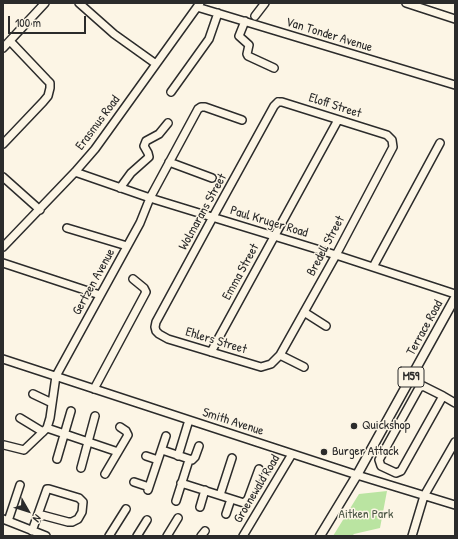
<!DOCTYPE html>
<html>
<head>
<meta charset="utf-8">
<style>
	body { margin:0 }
	#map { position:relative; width:458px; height:539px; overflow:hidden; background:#fcf5e5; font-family:"Patrick Hand",sans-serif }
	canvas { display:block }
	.frame { position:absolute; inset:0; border:4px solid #2b2b2b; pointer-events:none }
	.north { position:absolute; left:8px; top:491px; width:40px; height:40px; -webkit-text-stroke:3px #fcf5e5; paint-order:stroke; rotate:129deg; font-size:11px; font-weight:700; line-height:16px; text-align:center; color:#2b2b2b }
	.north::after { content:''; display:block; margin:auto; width:14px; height:18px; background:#2b2b2b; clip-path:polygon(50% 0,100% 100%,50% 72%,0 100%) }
	.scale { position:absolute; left:8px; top:16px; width:78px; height:18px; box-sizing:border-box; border:2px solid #2b2b2b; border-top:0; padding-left:5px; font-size:12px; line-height:14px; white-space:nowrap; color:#2b2b2b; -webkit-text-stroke:3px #fcf5e5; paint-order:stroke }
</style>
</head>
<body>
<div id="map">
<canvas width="458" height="539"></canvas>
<div class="frame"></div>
<div class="north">N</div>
<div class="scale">100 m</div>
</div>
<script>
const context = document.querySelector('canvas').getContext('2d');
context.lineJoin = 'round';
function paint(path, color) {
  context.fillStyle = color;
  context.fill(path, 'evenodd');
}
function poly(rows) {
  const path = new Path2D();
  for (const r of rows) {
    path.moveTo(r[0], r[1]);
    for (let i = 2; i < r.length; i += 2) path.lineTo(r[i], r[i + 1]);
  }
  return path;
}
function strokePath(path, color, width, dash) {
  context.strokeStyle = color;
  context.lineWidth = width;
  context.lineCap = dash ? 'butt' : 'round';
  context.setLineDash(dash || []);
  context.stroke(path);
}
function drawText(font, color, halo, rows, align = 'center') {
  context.font = font + ' "Patrick Hand",sans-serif';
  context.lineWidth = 3;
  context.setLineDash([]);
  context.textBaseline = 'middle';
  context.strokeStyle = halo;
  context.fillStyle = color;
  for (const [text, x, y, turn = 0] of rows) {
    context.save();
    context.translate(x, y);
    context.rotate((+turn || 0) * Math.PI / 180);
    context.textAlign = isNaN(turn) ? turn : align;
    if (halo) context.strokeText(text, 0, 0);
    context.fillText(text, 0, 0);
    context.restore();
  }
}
const green = poly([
	[387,491,380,528,354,534,352,536,333,536,359,494]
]);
const minor = poly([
	[79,3,114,34,156,64],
	[406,3,455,19],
	[197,7,455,85],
	[255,16,265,3],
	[245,21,239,36,249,45,247,54,248,56,274,68],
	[3,48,45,3],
	[171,92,209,39,218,13],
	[278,102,282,102,387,135,392,140,393,147,336,255,280,355,271,364,261,367,168,339,159,334,156,331,155,327,156,322,213,217,274,106,278,102],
	[3,144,43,102,48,96,50,88,50,83,47,80,10,41],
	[169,162,212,178],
	[75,172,150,198,336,255,455,294],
	[3,177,40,210],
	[120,188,131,173,149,157,148,153,144,146,146,141,159,134,168,123],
	[67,228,127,246],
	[3,247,75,172,95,149,200,3],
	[3,263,100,295],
	[373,267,440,143],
	[304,312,326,326],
	[211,352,338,120],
	[280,355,304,367],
	[3,359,357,475,455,505],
	[94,389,146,292,144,288,133,279],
	[33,394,52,403],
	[443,396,401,471,396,473,381,466,379,460,419,388,423,386,443,396,455,403],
	[20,418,43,432],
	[47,428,118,452],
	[4,445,24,450,47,428,50,418,56,376,140,223,150,198,198,109,201,107,205,107,242,120],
	[162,450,192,460,195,457,199,446],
	[146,456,158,460],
	[178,456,189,420],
	[57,459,71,411],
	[81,468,95,416],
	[105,474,128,435,126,431,120,427],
	[134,482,149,487],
	[181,483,244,503,248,499,259,469],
	[148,490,166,436],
	[220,495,232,458],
	[176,501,189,460],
	[200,507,205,490],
	[226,514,231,499],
	[3,519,46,536],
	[8,521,20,485],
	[32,531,47,489,49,489,79,498,83,502,82,512,78,519,72,522,68,522,38,514],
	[109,536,126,509],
	[137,536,147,520],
	[167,536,178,518],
	[201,536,205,531],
	[243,536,292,454],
	[412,536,424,496,455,442]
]);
const major = poly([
	[320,536,357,475,455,298]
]);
const markers = [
	[354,426,4,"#2b2b2b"],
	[324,452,4,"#2b2b2b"]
];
const shields = [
	[411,377,26]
];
const shieldNames = [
	["M59",411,377]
];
const streetNames = [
	["Van Tonder Avenue",329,35,17],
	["Eloff Street",335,106,18],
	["Erasmus Road",98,123,-53],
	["Wolmarans Street",203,212,-61],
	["Paul Kruger Road",269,222,17],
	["Bredell Street",326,246,-62],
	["Emma Street",241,272,-61],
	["Gertzen Avenue",94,282,-61],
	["Terrace Road",425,328,-61],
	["Ehlers Street",216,341,17],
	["Smith Avenue",233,422,18],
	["Groenewald Road",257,489,-59]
];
const poiNames = [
	["Quickshop",362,426],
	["Burger Attack",332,452]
];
const parkNames = [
	["Aitken Park",366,515]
];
paint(green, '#bae4a1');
strokePath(minor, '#2b2b2b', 10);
strokePath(major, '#2b2b2b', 11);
strokePath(minor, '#fcf5e5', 7);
strokePath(major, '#fcf5e5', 8);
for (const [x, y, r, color] of markers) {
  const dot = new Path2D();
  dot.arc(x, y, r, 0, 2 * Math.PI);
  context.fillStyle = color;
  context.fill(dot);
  strokePath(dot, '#fcf5e5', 1.5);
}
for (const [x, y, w] of shields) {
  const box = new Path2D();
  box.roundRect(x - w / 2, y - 10, w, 20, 3);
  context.fillStyle = '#fcf5e5';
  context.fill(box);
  strokePath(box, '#2b2b2b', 1);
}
drawText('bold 12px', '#2b2b2b', null, shieldNames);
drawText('13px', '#2b2b2b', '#fcf5e5', streetNames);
drawText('13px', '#2b2b2b', '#fcf5e5', poiNames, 'left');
drawText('13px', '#4f5948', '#fcf5e5', parkNames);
</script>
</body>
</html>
